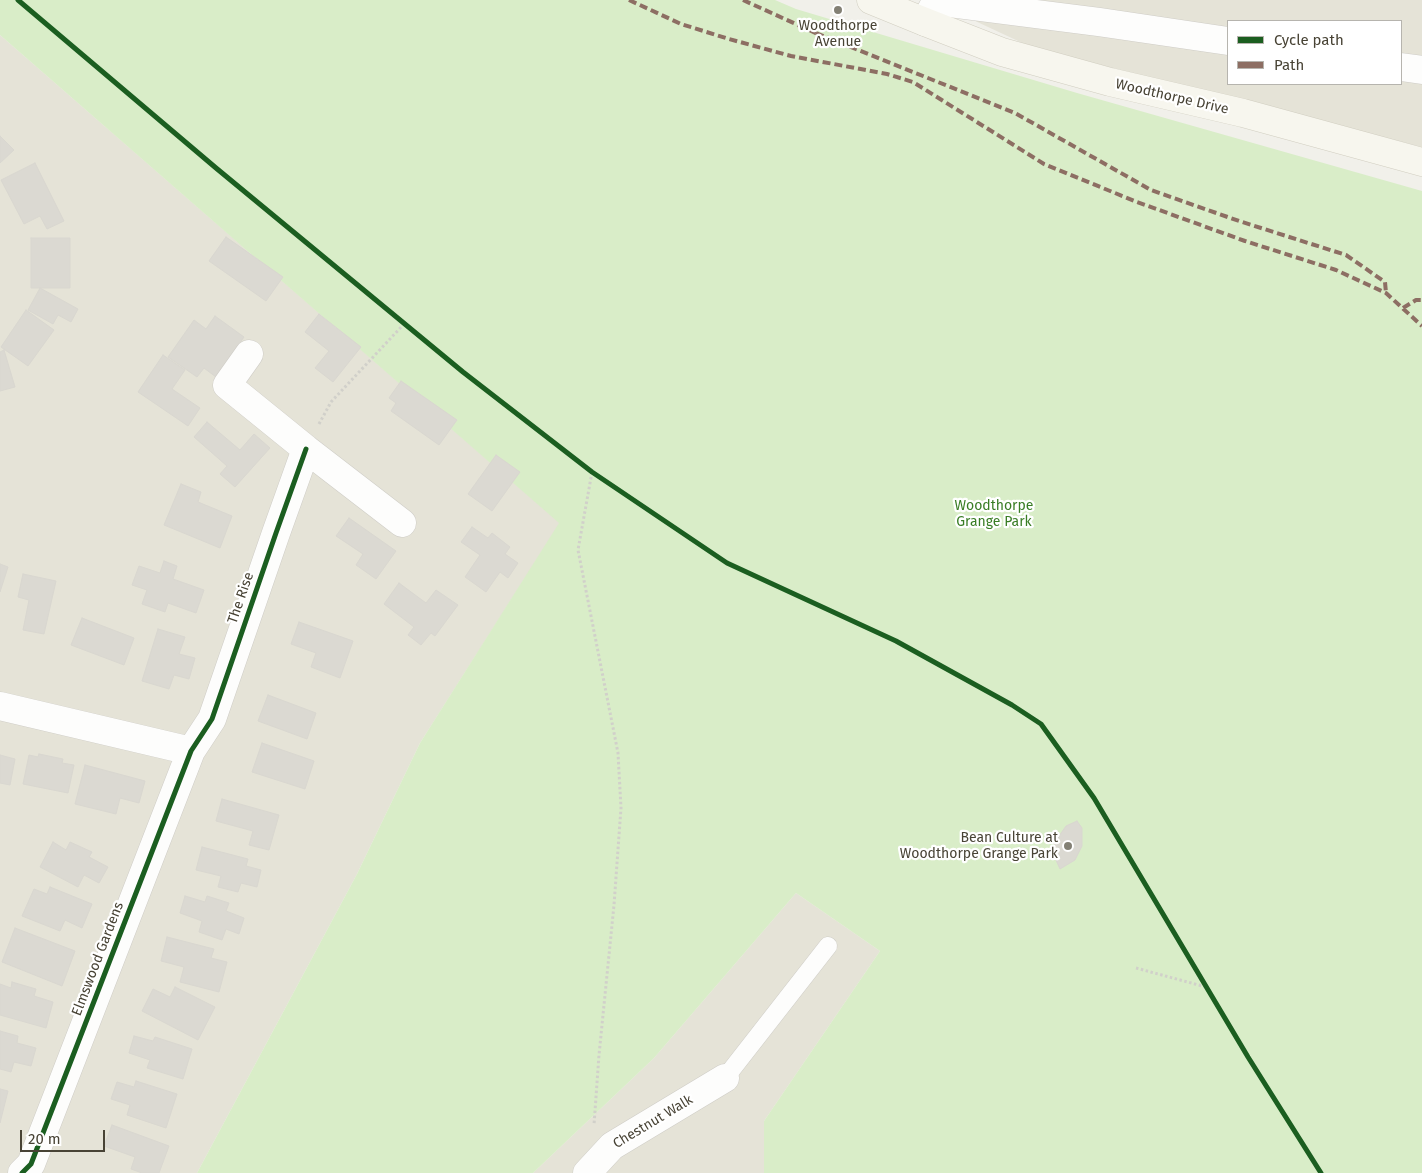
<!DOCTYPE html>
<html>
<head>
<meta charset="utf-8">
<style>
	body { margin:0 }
	#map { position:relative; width:1422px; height:1173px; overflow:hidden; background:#f1f0ea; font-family:"Fira Sans",sans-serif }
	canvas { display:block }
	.legend { position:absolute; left:1227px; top:20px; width:175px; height:65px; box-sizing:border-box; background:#fff; border:1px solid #b6b4ae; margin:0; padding:6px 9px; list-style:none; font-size:15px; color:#484335 }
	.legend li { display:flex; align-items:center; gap:10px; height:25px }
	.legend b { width:25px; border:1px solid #b6b4ae }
	.scale { position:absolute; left:20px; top:1130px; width:85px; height:22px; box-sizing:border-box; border:2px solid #484335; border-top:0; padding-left:6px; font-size:15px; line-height:18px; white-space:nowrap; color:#484335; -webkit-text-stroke:4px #fff; paint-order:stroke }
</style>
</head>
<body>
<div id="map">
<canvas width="1422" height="1173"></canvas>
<ul class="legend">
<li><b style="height:6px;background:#1b5e20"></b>Cycle path</li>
<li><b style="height:6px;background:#8d6e63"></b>Path</li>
</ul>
<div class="scale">20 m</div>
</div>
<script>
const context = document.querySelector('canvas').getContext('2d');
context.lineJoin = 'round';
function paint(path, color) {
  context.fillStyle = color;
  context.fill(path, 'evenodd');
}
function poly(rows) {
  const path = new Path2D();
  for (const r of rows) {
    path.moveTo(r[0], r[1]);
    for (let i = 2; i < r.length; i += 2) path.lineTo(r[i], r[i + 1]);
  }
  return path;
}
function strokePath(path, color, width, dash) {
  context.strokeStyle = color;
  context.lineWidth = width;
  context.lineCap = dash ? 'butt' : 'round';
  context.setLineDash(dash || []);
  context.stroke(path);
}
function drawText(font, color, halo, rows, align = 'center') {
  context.font = font + ' "Fira Sans",sans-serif';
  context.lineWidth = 4.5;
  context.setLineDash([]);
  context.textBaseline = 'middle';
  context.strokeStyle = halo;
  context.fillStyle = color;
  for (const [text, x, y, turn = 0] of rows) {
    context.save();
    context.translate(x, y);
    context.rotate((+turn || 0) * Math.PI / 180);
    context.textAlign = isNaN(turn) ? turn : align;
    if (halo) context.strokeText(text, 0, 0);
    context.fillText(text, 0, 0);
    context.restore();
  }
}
const residential = poly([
	[930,0,1422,0,1422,147,1031,47],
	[1228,21,1401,21,1401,84,1228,84],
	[0,35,560,523,420,743,357,874,197,1173,0,1173],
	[796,893,880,951,764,1121,764,1173,533,1173,654,1058]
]);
const green = poly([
	[0,0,775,0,796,9,1077,93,1422,191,1422,1173,764,1173,764,1121,880,951,796,893,654,1058,533,1173,197,1173,357,874,420,743,559,523,0,35]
]);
const building = poly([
	[0,136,14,150,0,163,0,136],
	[35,163,64,221,47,229,40,216,24,224,1,180,35,163],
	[226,237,283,277,266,301,209,261,226,237],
	[31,238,70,238,70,288,31,288,31,238],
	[40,288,78,309,71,322,58,315,53,324,28,310,40,288],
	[26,310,54,330,28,366,1,347,26,310],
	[319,314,361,347,333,382,315,368,329,351,305,332,319,314],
	[215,316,244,337,216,377,204,368,197,377,168,357,194,320,206,329,215,316],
	[4,350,15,387,0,391,0,352,4,350],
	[163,355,185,370,172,389,200,408,188,426,138,392,163,355],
	[401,381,457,420,439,445,391,411,396,403,389,398,401,381],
	[207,422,240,450,254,434,270,448,235,487,220,474,227,466,194,437,207,422],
	[496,455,520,472,492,511,468,494,496,455],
	[181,484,201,492,198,502,232,516,220,548,164,525,181,484],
	[349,518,396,551,376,579,356,565,363,554,336,536,349,518],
	[472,527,488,538,492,533,510,547,505,554,518,563,508,578,500,572,486,592,465,577,480,555,461,542,472,527],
	[164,561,177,566,173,579,204,590,196,613,168,603,165,612,142,604,147,590,132,585,139,566,160,573,164,561],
	[0,564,8,567,0,592,0,564],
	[23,574,56,581,44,634,23,630,29,600,18,597,23,574],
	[399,583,426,603,436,590,458,605,435,636,431,633,421,645,408,635,414,627,384,604,399,583],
	[82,618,134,638,124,665,71,645,82,618],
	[299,622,353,641,340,678,311,667,316,653,291,644,299,622],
	[158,629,185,637,179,654,195,658,189,679,174,675,169,689,142,681,158,629],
	[268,695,316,713,307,739,258,721,268,695],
	[262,743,314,761,305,789,252,772,262,743],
	[39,754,63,759,62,763,74,765,68,793,23,784,29,755,38,757,39,754],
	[0,755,15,759,10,785,0,783,0,755],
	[85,765,145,781,139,803,120,798,116,814,75,804,85,765],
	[222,799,279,815,269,850,249,845,253,831,216,821,222,799],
	[1077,821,1082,828,1082,846,1075,860,1060,869,1055,858,1054,848,1054,843,1066,826,1077,821],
	[53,842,66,850,70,842,92,852,89,857,108,867,99,883,84,875,78,887,40,867,53,842],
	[202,847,248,859,246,866,261,870,257,887,241,883,238,892,218,887,221,876,196,870,202,847],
	[50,887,92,904,82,928,65,920,60,931,22,916,34,889,47,894,50,887],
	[185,896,205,902,207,896,229,903,226,911,244,918,239,934,226,929,222,940,199,932,202,921,180,913,185,896],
	[15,928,75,951,62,986,2,962,15,928],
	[167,937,214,949,211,958,227,962,219,992,180,982,184,967,161,961,167,937],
	[12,982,36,989,34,996,53,1002,46,1028,0,1015,0,984,11,988,12,982],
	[175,987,215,1007,198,1040,142,1011,153,989,170,997,175,987],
	[0,1031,18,1036,17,1043,36,1048,31,1066,14,1062,11,1072,0,1069,0,1031],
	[134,1036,153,1041,155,1037,192,1049,183,1079,147,1068,150,1060,129,1053,134,1036],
	[136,1081,177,1094,166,1128,127,1115,130,1105,111,1099,117,1082,134,1087,136,1081],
	[0,1089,8,1091,0,1123,0,1089],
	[112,1125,169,1146,159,1173,142,1173,131,1169,135,1157,104,1146,112,1125]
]);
const path = poly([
	[319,424,331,402,404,324],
	[592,472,578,550,618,753,621,808,614,905,599,1055,594,1125],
	[1136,968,1206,987]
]);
const lane = poly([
	[725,1078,828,946]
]);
const street = poly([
	[925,22,934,5,942,2,1099,22,1228,41],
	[1401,67,1422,70],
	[249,354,227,385,306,449,402,523],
	[0,706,191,751],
	[22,1173,31,1164,191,751,212,719,276,533,306,449],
	[587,1173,612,1146,725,1078]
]);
const secondary = poly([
	[871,0,925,22,1002,52,1110,82,1243,113,1422,162]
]);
const quiet = poly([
	[629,0,681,24,729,39,791,56,887,74,913,82,1044,164,1137,202,1245,241,1336,270,1386,293,1422,326],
	[743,0,820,35],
	[816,33,1015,113,1151,190,1239,221,1346,255,1385,282,1386,293],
	[1403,308,1416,300,1422,300]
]);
const cycleway = poly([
	[18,0,216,168,463,372,592,472,727,563,896,641,1012,705,1041,724,1094,798,1248,1057,1321,1173],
	[22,1173,31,1164,191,751,212,719,276,533,306,449]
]);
const markers = [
	[838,10,5,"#838074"],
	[1068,846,5,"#838074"]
];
const poiNames = [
	["Woodthorpe",838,26],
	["Avenue",838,42],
	["Bean Culture at",1058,838,"right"],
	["Woodthorpe Grange Park",1058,854,"right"]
];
const streetNames = [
	["Woodthorpe Drive",1172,97,13],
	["The Rise",241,598,-71],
	["Elmswood Gardens",98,959,-69],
	["Chestnut Walk",653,1122,-31]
];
const parkNames = [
	["Woodthorpe",994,506],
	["Grange Park",994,522]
];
paint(residential, '#e5e3d7');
paint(green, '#d9edc8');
paint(building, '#dbd9d2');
strokePath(building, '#d9d7d0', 1);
strokePath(lane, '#cfcdc7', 19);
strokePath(street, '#cfcdc7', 29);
strokePath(secondary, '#d1cec1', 29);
strokePath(path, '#d1d0ca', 3, [2.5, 2.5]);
strokePath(lane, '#fdfdfc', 18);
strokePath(street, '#fdfdfc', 28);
strokePath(secondary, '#f7f6ee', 28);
strokePath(quiet, '#8d6e63', 4, [8, 4]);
strokePath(cycleway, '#1b5e20', 5);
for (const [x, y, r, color] of markers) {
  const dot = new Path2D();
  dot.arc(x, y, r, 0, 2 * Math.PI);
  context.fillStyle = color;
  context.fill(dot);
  strokePath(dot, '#fff', 2);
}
drawText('14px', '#484335', '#fff', poiNames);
drawText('14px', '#484335', '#fff', streetNames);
drawText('14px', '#397d25', '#fff', parkNames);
</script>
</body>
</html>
